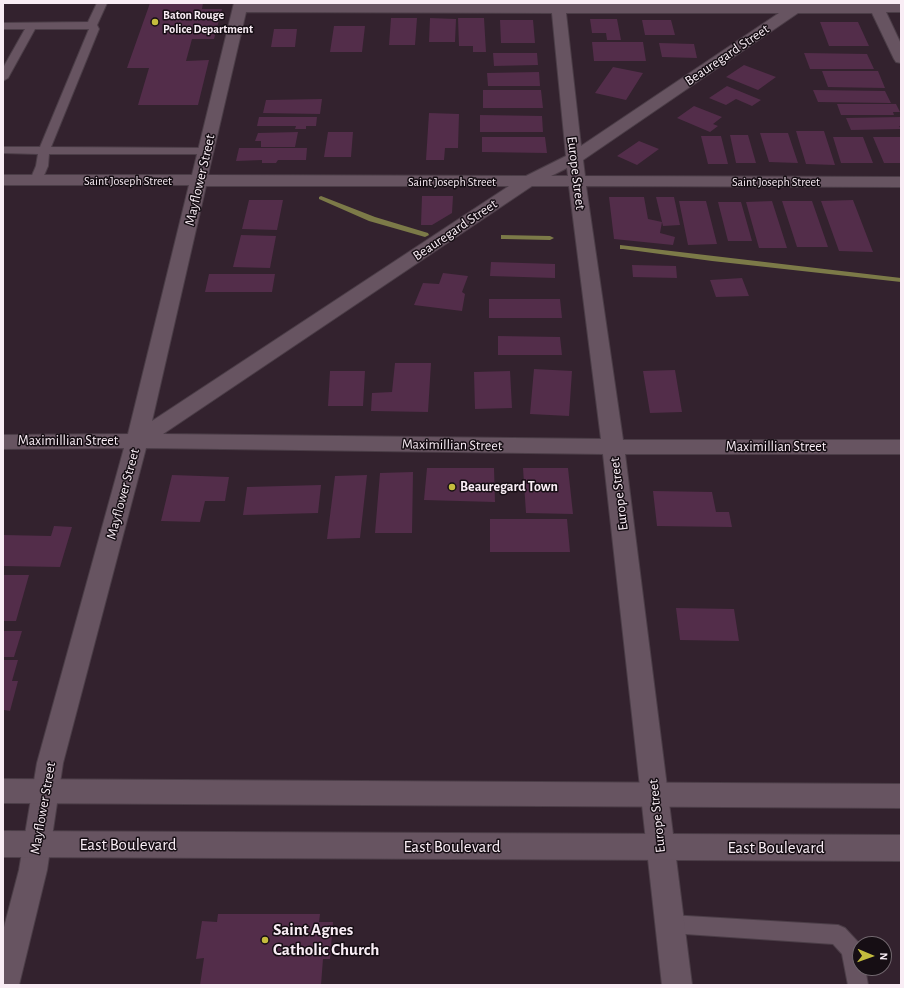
<!DOCTYPE html>
<html>
<head>
<meta charset="utf-8">
<style>
	body { margin:0 }
	#map { position:relative; width:904px; height:988px; overflow:hidden; background:#33222e; font-family:"Alegreya Sans",sans-serif }
	canvas { display:block }
	.frame { position:absolute; inset:0; border:4px solid #f9edf5; pointer-events:none }
	.north { position:absolute; left:852px; top:936px; width:40px; height:40px; box-sizing:border-box; background:#160e14; border:1px solid #71676e; border-radius:50%; rotate:92deg; font-size:11px; font-weight:700; line-height:16px; text-align:center; color:#f9edf5 }
	.north::after { content:''; display:block; margin:auto; width:14px; height:18px; background:#c4bc3d; clip-path:polygon(50% 0,100% 100%,50% 72%,0 100%) }
</style>
</head>
<body>
<div id="map">
<canvas width="904" height="988"></canvas>
<div class="frame"></div>
<div class="north">N</div>
</div>
<script>
const context = document.querySelector('canvas').getContext('2d');
context.lineJoin = 'round';
function poly(rows) {
  const path = new Path2D();
  for (const r of rows) {
    path.moveTo(r[0], r[1]);
    for (let i = 2; i < r.length; i += 2) path.lineTo(r[i], r[i + 1]);
  }
  return path;
}
function paint(path, color) {
  context.fillStyle = color;
  context.fill(path, 'evenodd');
}
function strokePath(path, color, width, dash) {
  context.strokeStyle = color;
  context.lineWidth = width;
  context.lineCap = dash ? 'butt' : 'round';
  context.setLineDash(dash || []);
  context.stroke(path);
}
function drawText(font, color, halo, rows, align = 'center') {
  context.font = font + ' "Alegreya Sans",sans-serif';
  context.lineWidth = 3;
  context.setLineDash([]);
  context.textBaseline = 'middle';
  context.strokeStyle = halo;
  context.fillStyle = color;
  for (const [text, x, y, turn = 0] of rows) {
    context.save();
    context.translate(x, y);
    context.rotate((+turn || 0) * Math.PI / 180);
    context.textAlign = isNaN(turn) ? turn : align;
    if (halo) context.strokeText(text, 0, 0);
    context.fillText(text, 0, 0);
    context.restore();
  }
}
const stream = poly([
	[321,196,375,217,428,233,429,235,425,237,369,221,319,199,319,197,321,196],
	[501,235,550,236,554,238,550,240,504,239,501,239,501,235],
	[620,245,901,278,901,282,712,261,623,249,620,249,620,245]
]);
const building = poly([
	[150,3,203,3,202,9,222,9,214,39,192,39,186,61,209,60,198,105,138,105,149,68,127,68],
	[391,18,417,18,415,45,389,45],
	[430,18,456,19,455,42,429,42],
	[458,18,484,18,486,52,473,52,473,46,459,46],
	[590,19,617,19,621,40,607,40,606,33,592,33],
	[500,20,533,20,535,43,501,43],
	[642,20,671,20,675,35,645,35],
	[820,22,858,22,869,46,829,46],
	[334,26,365,26,362,52,330,52],
	[274,29,297,29,295,47,271,47],
	[592,42,643,42,646,61,594,61],
	[659,43,694,44,697,58,662,57],
	[493,53,537,53,538,65,494,66],
	[804,53,867,54,874,69,810,69],
	[744,65,776,77,758,90,726,77],
	[613,67,643,73,626,100,595,93],
	[822,71,878,71,885,88,828,87],
	[539,72,540,86,488,86,487,73],
	[727,86,761,100,752,106,736,99,726,105,709,98],
	[483,90,541,90,543,108,483,108],
	[813,90,885,91,891,103,818,102],
	[322,99,320,114,263,113,266,100],
	[837,104,896,104,900,112,893,112,894,115,841,115],
	[694,106,722,117,713,124,718,126,710,132,677,118],
	[429,113,459,114,458,148,445,148,444,160,426,160],
	[480,115,542,116,543,132,480,132],
	[259,117,317,117,316,126,306,126,306,129,295,129,296,126,257,126],
	[901,117,901,126,899,126,901,129,851,130,846,118],
	[796,131,824,131,835,165,806,164],
	[298,132,295,147,261,147,261,141,255,141,258,133],
	[328,132,353,132,351,157,324,157],
	[760,133,788,133,798,163,769,162],
	[730,135,748,135,756,163,736,163],
	[701,136,721,136,728,164,708,164],
	[482,137,545,137,547,153,482,152],
	[833,137,863,137,873,163,841,163],
	[873,137,901,137,901,163,884,163],
	[639,141,659,149,637,165,617,156],
	[239,148,307,148,306,160,278,160,276,163,262,163,262,160,236,161],
	[422,196,453,196,452,213,432,225,421,225],
	[609,197,644,197,648,219,662,222,660,233,675,237,673,245,614,239],
	[656,197,674,197,680,225,663,226],
	[249,200,283,200,277,230,242,229],
	[853,200,873,252,839,251,821,201],
	[679,201,706,201,717,244,688,245],
	[772,201,787,248,759,248,746,202],
	[782,201,812,201,828,247,797,247],
	[718,202,741,202,752,241,728,241],
	[241,235,276,236,270,268,233,267],
	[491,262,555,264,555,278,490,276],
	[632,265,676,266,677,278,633,277],
	[443,273,468,276,462,292,465,294,462,311,414,305,423,283,439,284],
	[209,274,275,274,272,292,205,292],
	[742,278,749,296,716,297,710,280],
	[489,299,560,299,562,318,489,318],
	[498,336,560,337,562,355,498,355],
	[395,363,431,363,428,412,371,411,372,393,392,392],
	[534,369,572,371,569,416,530,414],
	[675,370,682,412,650,413,643,371],
	[330,371,365,371,363,406,328,406],
	[510,371,512,408,475,409,474,372],
	[427,468,494,468,495,502,424,500],
	[523,468,568,468,573,514,526,513],
	[413,472,412,533,375,533,380,473],
	[172,475,229,477,225,501,205,501,200,522,161,521],
	[367,475,360,538,327,539,335,476],
	[321,485,318,513,243,515,247,487],
	[653,491,712,492,716,512,729,512,732,527,657,526],
	[490,519,567,519,570,552,490,552],
	[54,526,72,527,60,567,3,566,3,535,51,536],
	[3,575,29,575,16,621,3,621],
	[676,608,734,609,739,641,680,640],
	[3,631,22,631,14,657,3,657],
	[3,660,18,660,12,681,18,681,10,711,4,710,3,714],
	[218,914,320,914,319,922,333,922,330,959,323,959,321,985,200,985,204,958,196,959,202,921,217,922]
]);
const lane = poly([
	[97,3,107,3,97,25,99,29,51,147,206,148,212,151,206,154,49,154,48,166,42,180,40,182,32,182,30,180,36,166,38,154,3,153,3,147,40,147,89,29,35,29,8,78,3,81,3,68,25,29,3,29,3,23,88,22,97,3],
	[670,915,838,925,845,928,858,942,860,947,860,968,865,968,868,985,848,985,842,954,833,944,670,933,663,931,660,924,663,917,670,915]
]);
const street = poly([
	[234,3,901,4,901,12,886,12,901,44,901,63,896,62,894,59,872,13,798,13,583,160,585,176,901,177,901,187,586,186,623,440,901,440,901,454,625,454,692,985,662,985,603,454,146,448,63,763,47,870,19,985,3,985,3,931,19,870,37,763,124,448,3,449,3,435,128,434,189,185,3,185,3,175,192,175,234,3],
	[246,12,552,13,566,156,526,176,208,175,246,12],
	[566,13,779,13,581,146,566,13],
	[567,168,568,176,551,176,567,168],
	[206,186,509,186,152,421,206,186],
	[532,186,569,186,601,439,163,434,532,186]
]);
const secondary = poly([
	[3,779,901,784,901,808,3,803,3,779],
	[3,831,901,835,901,861,3,857,3,831]
]);
const markers = [
	[155,22,4,"#c4bc3d"],
	[452,487,4,"#c4bc3d"],
	[265,940,4,"#c4bc3d"]
];
const farPoinames = [
	["Baton Rouge",163,15],
	["Police Department",163,29]
];
const farStreetnames = [
	["Saint Joseph Street",128,181],
	["Saint Joseph Street",452,182],
	["Saint Joseph Street",776,182]
];
const streetNames = [
	["Beauregard Street",727,55,-34],
	["Europe Street",576,173,83],
	["Mayflower Street",200,180,-77],
	["Beauregard Street",455,230,-34],
	["Maximillian Street",68,441],
	["Maximillian Street",452,445,1],
	["Maximillian Street",776,447],
	["Mayflower Street",123,494,-75],
	["Europe Street",619,494,-97],
	["Mayflower Street",43,808,-80],
	["Europe Street",657,816,-96]
];
const poiNames = [
	["Beauregard Town",460,487]
];
const nearStreetnames = [
	["East Boulevard",128,845],
	["East Boulevard",452,847],
	["East Boulevard",776,848]
];
const nearPoinames = [
	["Saint Agnes",273,930],
	["Catholic Church",273,950]
];
paint(stream, '#7c7a48');
paint(building, '#532d4a');
strokePath(lane, '#4b3d47', 2);
strokePath(street, '#4b3d47', 2);
strokePath(secondary, '#4b3d47', 2);
paint(lane, '#675461');
paint(street, '#675461');
paint(secondary, '#675461');
for (const [x, y, r, color] of markers) {
  const dot = new Path2D();
  dot.arc(x, y, r, 0, 2 * Math.PI);
  context.fillStyle = color;
  context.fill(dot);
  strokePath(dot, '#160e14', 1.5);
}
drawText('bold 12px', '#f9edf5', '#160e14', farPoinames, 'left');
drawText('12px', '#f9edf5', '#160e14', farStreetnames);
drawText('14px', '#f9edf5', '#160e14', streetNames);
drawText('bold 14px', '#f9edf5', '#160e14', poiNames, 'left');
drawText('17px', '#f9edf5', '#160e14', nearStreetnames);
drawText('bold 17px', '#f9edf5', '#160e14', nearPoinames, 'left');
</script>
</body>
</html>
